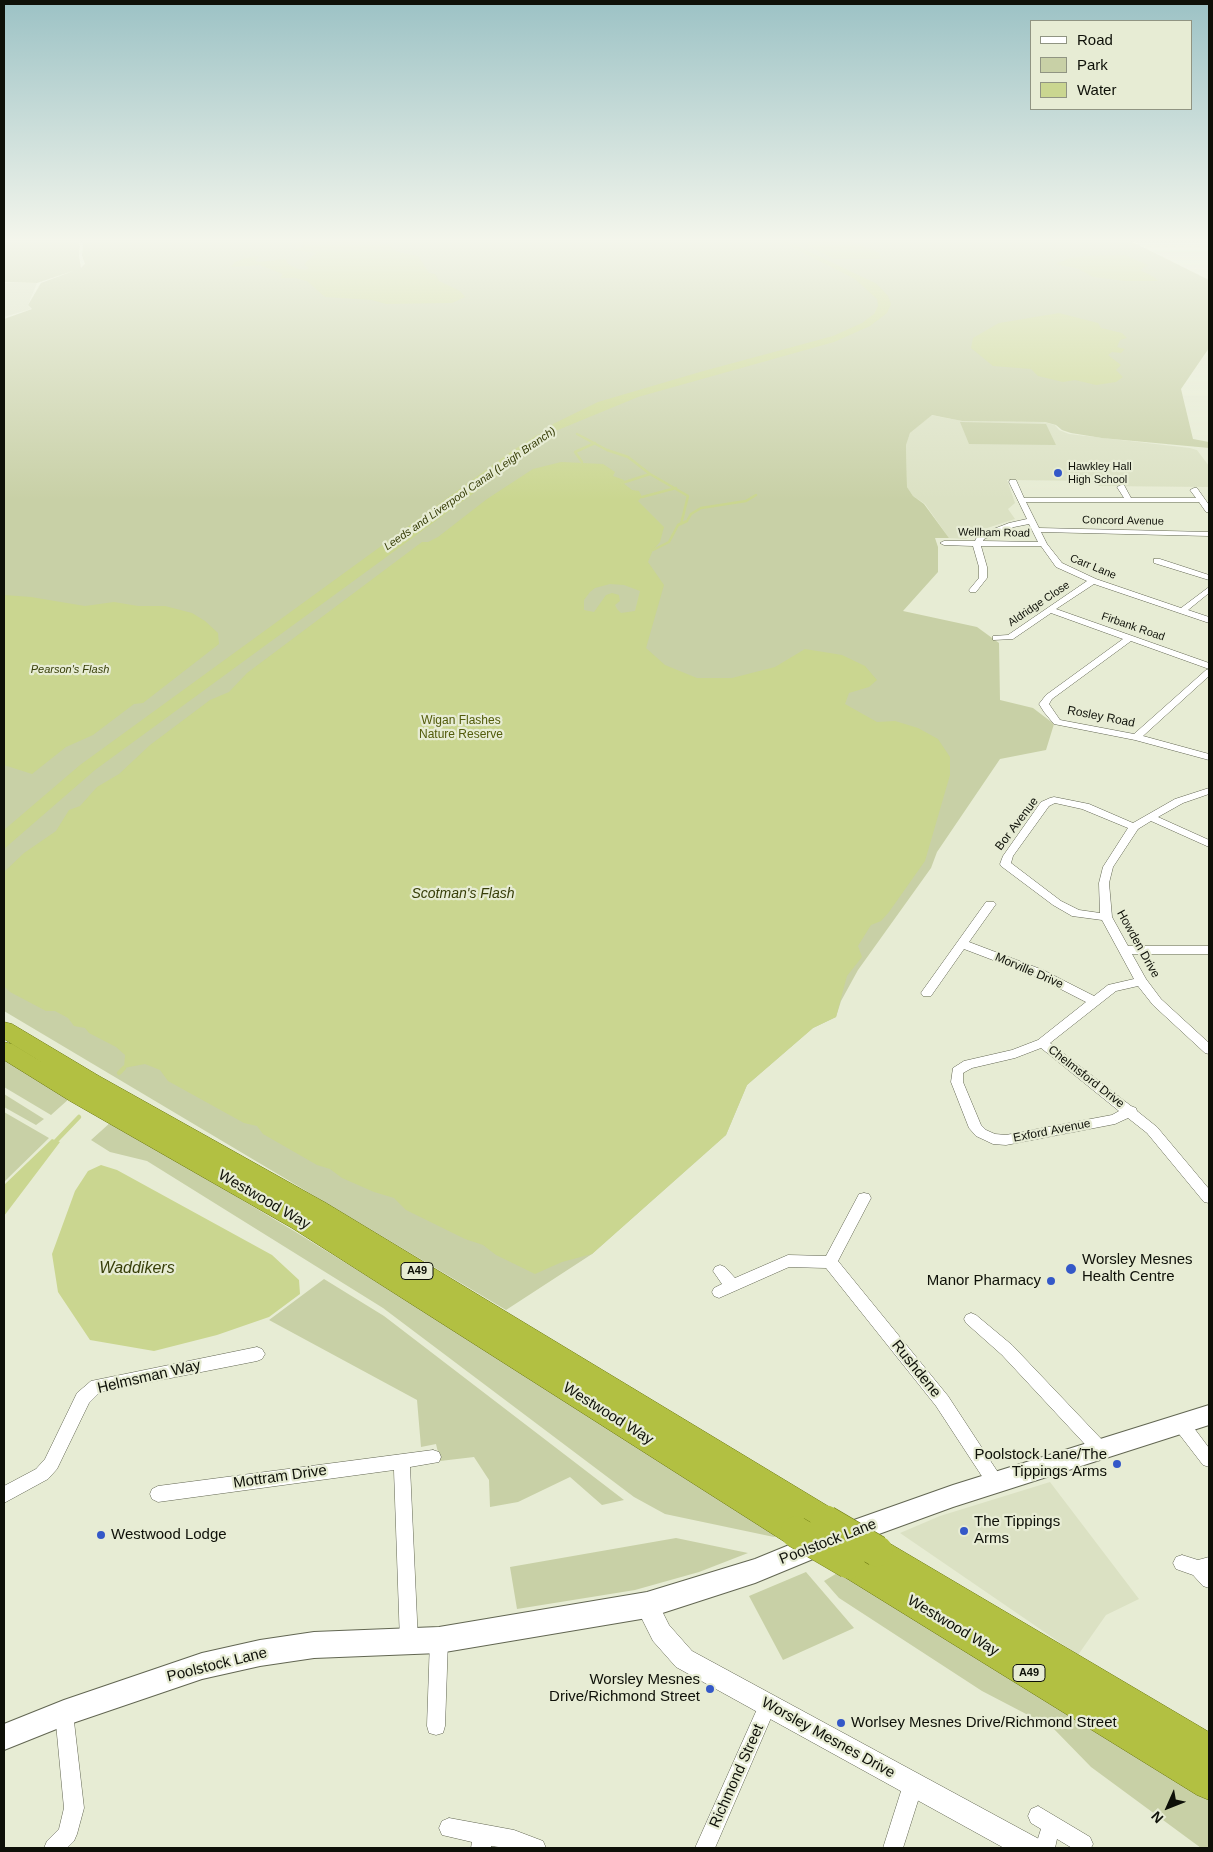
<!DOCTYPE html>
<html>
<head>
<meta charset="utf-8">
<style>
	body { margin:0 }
	#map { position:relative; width:1213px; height:1852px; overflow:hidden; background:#e7ecd4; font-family:Arial,sans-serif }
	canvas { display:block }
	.frame { position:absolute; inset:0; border:5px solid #0e1008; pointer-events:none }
	.legend { position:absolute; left:1030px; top:20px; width:162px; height:90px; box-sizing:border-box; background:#e7ecd4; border:1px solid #909482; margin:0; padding:6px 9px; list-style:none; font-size:15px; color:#0e1008 }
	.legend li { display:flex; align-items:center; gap:10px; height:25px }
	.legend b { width:25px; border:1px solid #909482 }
	.north { position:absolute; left:1143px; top:1782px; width:50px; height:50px; -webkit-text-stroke:4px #e7ecd4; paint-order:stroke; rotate:226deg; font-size:14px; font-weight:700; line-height:20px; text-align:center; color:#0e1008 }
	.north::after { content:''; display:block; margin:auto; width:18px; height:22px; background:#0e1008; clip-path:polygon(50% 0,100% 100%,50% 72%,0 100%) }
</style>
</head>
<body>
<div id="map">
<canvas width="1213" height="1852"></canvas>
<div class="frame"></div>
<ul class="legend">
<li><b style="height:6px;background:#fff"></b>Road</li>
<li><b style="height:14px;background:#c8d0a6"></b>Park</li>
<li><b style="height:14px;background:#cad690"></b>Water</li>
</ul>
<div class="north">N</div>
</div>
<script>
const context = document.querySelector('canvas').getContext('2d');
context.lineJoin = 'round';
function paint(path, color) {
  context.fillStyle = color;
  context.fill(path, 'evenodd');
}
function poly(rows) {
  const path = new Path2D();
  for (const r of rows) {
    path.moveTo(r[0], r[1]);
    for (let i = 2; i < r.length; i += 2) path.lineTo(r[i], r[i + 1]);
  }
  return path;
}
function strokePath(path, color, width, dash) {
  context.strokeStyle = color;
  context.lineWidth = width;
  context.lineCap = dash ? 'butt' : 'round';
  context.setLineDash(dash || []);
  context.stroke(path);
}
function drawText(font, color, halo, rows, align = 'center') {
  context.font = font + ' Arial,sans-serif';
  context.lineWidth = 4.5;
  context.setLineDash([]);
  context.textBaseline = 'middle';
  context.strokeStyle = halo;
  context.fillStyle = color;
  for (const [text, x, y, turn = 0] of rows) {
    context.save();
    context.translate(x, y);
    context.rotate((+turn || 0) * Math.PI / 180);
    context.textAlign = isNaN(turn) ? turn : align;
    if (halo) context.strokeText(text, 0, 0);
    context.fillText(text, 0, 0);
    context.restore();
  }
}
const built = poly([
	[4,283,37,283,28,305,31,309,4,317],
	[931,415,962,421,1044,422,1055,425,1059,430,1069,434,1190,448,1197,450,1209,466,1209,487,1099,486,1096,481,1007,480,1015,503,1008,509,1015,519,984,529,966,539,949,538,925,504,913,496,907,487,906,444,910,433],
	[1050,1482,1139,1599,1106,1615,1078,1655,900,1533,940,1516]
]);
const green = poly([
	[4,241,80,241,79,256,81,268,85,264,82,256,83,241,1131,241,1209,280,1209,348,1181,389,1193,439,1209,442,1209,448,1102,438,1071,433,1062,430,1056,425,1045,422,962,421,932,415,910,433,906,445,907,487,913,496,924,504,949,538,935,538,938,547,938,572,903,611,977,627,999,643,1000,700,1033,708,1054,724,1046,750,1000,759,937,852,931,868,858,970,841,1001,836,1017,813,1028,747,1085,726,1135,592,1254,506,1310,4,1011,4,319,32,309,28,305,41,283,73,271,37,283,4,282],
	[960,422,1046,424,1056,445,969,444],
	[4,1058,70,1098,51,1115,4,1087],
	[4,1094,44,1119,36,1125,4,1107],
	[4,1112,49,1138,4,1182],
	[111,1122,294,1231,781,1532,774,1537,665,1514,634,1497,383,1308,147,1161,110,1152,91,1140],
	[324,1279,384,1316,624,1500,602,1505,570,1477,518,1502,490,1507,489,1480,474,1457,440,1461,436,1444,421,1447,417,1400,269,1320],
	[676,1538,748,1553,699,1572,635,1590,517,1609,510,1567],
	[844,1569,1209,1797,1209,1848,1201,1848,1091,1767,1053,1728,982,1691,839,1598,824,1581],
	[806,1572,854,1628,783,1660,749,1596]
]);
const water = poly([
	[302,241,382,241,398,252,418,256,429,273,435,274,439,281,460,291,465,297,452,303,386,304,372,300,325,297,307,281,295,278,280,278,283,274,260,265,231,267,235,262,245,258,259,256,255,260,258,262,286,259,288,264,298,269,306,270,309,268,304,264,316,253,294,250,305,246,296,244],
	[780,241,787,241,877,284,888,296,891,304,887,313,870,326,834,342,638,397,553,432,548,435,545,441,95,770,4,849,4,830,80,765,512,451,537,435,547,432,553,424,598,402,700,372,833,336,862,323,874,314,878,306,877,299,855,279],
	[811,241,852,241,879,253,881,259,834,259,805,244],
	[1125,255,1148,265,1140,270,1154,277,1158,281,1126,281,1093,277,1079,269,1056,264,1070,258,1087,256],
	[1059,313,1098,323,1101,328,1122,333,1127,338,1120,340,1117,347,1125,349,1121,353,1112,352,1108,355,1121,365,1116,370,1123,377,1116,382,1096,385,1075,380,1063,382,1038,376,1031,369,993,366,971,348,973,338,999,323],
	[561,462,603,464,615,472,613,476,624,480,623,483,632,490,639,491,642,497,638,501,664,527,660,542,653,550,648,562,664,585,646,648,665,665,697,678,732,678,775,667,805,649,842,655,865,666,877,680,869,687,849,693,845,704,877,722,895,721,918,728,938,739,950,757,950,775,925,861,889,912,881,921,871,925,858,946,862,957,847,976,836,1017,813,1028,747,1085,726,1135,592,1254,562,1262,535,1274,496,1255,483,1245,465,1239,406,1210,394,1198,374,1192,342,1178,330,1169,317,1165,263,1134,257,1126,244,1123,168,1081,160,1070,145,1064,124,1068,125,1055,116,1047,89,1033,85,1028,74,1026,68,1018,55,1011,46,1011,10,992,4,986,4,872,24,853,56,831,69,810,80,806,97,787,119,774,150,745,210,700,229,692,247,673,422,542,428,542,438,537,487,499,533,469],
	[610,584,624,585,640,591,635,611,621,613,617,609,615,605,620,601,619,595,612,593,606,595,594,612,584,610,584,600,590,592,595,588],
	[4,595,31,597,85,606,114,602,138,606,165,606,192,613,205,621,218,633,219,644,143,703,134,704,93,735,66,747,32,774,4,765],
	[52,1139,60,1142,4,1216,4,1185],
	[101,1165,117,1170,272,1255,299,1280,300,1294,269,1317,217,1335,154,1351,90,1340,58,1292,52,1254,75,1191,88,1171]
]);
const streamFar1 = poly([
	[577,434,607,450,628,457,650,474,688,496,681,524],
	[582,462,575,452,595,443],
	[622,483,650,474],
	[642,497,676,488],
	[653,550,669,542,678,525,687,521,691,514,701,508,746,501,756,495]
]);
const stream = poly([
	[119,1073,124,1068],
	[56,1141,79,1117]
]);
const minor = poly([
	[1010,480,1016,480,1024,498,1124,498,1117,487,1121,485,1124,485,1131,498,1196,498,1190,490,1194,488,1197,488,1209,505,1209,512,1206,512,1199,502,1026,502,1039,528,1209,532,1209,536,1041,532,1047,544,1062,563,1096,579,1181,608,1209,587,1209,593,1188,610,1209,617,1209,623,1094,584,1056,609,1209,663,1209,669,1131,641,1052,699,1049,704,1060,720,1134,734,1206,670,1209,669,1209,676,1143,736,1209,754,1209,760,1135,740,1054,724,1044,712,1039,704,1046,695,1123,639,1051,613,1013,639,993,640,993,636,1008,635,1087,581,1056,567,1041,546,981,546,987,567,987,578,976,592,970,592,969,590,979,578,979,567,973,546,944,545,940,543,944,541,975,541,978,535,1009,523,1027,519,1009,482,1010,480],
	[1029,524,1038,542,983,541,984,539,1014,527,1029,524],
	[1154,559,1160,559,1209,575,1209,580,1154,563,1154,559],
	[1209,788,1209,794,1183,803,1158,817,1209,840,1209,847,1151,821,1138,829,1113,867,1109,883,1112,917,1128,946,1209,946,1209,954,1132,954,1146,979,1161,999,1209,1043,1209,1054,1205,1053,1153,1005,1138,986,1116,991,1050,1043,1131,1106,1136,1108,1137,1111,1157,1127,1209,1189,1209,1203,1204,1202,1147,1133,1128,1118,1115,1124,1006,1145,993,1144,976,1136,969,1128,951,1082,953,1068,964,1061,1012,1050,1038,1040,1086,1002,1035,976,964,949,931,996,923,996,921,993,923,990,986,902,994,902,996,904,969,942,1043,970,1094,996,1108,985,1134,979,1102,920,1072,916,1053,905,1001,866,1000,864,1003,856,1041,802,1050,798,1054,797,1089,804,1133,823,1175,799,1209,788],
	[1055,803,1082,809,1128,828,1103,867,1099,883,1100,913,1079,910,1061,901,1011,863,1013,856,1049,806,1055,803],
	[1041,1048,1119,1111,1112,1115,1006,1135,995,1134,986,1130,981,1125,963,1082,963,1073,972,1068,1015,1058,1041,1048],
	[864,1193,869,1194,871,1198,838,1261,948,1396,1001,1477,1003,1482,1001,1487,995,1490,989,1487,936,1406,826,1268,789,1267,719,1298,714,1296,712,1292,714,1288,722,1284,713,1271,715,1267,720,1265,725,1267,735,1278,788,1255,826,1256,859,1194,864,1193],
	[971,1313,976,1315,1012,1345,1106,1444,1108,1449,1106,1454,1100,1456,1094,1454,1002,1355,966,1323,964,1319,966,1315,971,1313],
	[257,1347,262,1349,265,1354,262,1359,257,1361,100,1392,89,1403,57,1469,48,1479,4,1503,4,1486,36,1469,45,1459,77,1393,91,1381,257,1347],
	[1182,1418,1188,1420,1209,1448,1209,1467,1203,1465,1176,1430,1174,1425,1176,1420,1182,1418],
	[433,1450,439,1452,441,1457,439,1462,410,1467,418,1642,415,1648,409,1651,403,1648,400,1642,394,1470,158,1502,152,1499,150,1494,152,1489,158,1486,433,1450],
	[1182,1555,1198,1560,1209,1557,1209,1588,1203,1586,1193,1575,1176,1569,1173,1563,1176,1557,1182,1555],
	[439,1631,445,1634,448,1640,445,1726,443,1733,436,1735,429,1733,427,1726,430,1640,433,1634,439,1631],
	[768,1695,774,1698,777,1704,715,1848,695,1848,762,1698,768,1695],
	[64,1704,71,1706,73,1713,84,1808,77,1834,74,1841,67,1848,44,1848,47,1841,59,1829,64,1808,55,1713,57,1706,64,1704],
	[913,1775,920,1778,923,1785,903,1848,883,1848,903,1785,906,1778,913,1775],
	[1038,1806,1090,1837,1093,1844,1091,1848,1072,1848,1057,1839,1055,1848,1035,1848,1041,1829,1031,1823,1028,1816,1031,1809,1038,1806],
	[449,1818,514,1830,543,1841,546,1848,506,1848,491,1846,491,1848,471,1848,472,1842,442,1835,439,1828,442,1821,449,1818]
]);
const tertiary = poly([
	[647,1593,655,1597,669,1625,692,1651,1039,1839,1043,1848,1004,1848,676,1667,653,1641,635,1605,639,1597,647,1593]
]);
const secondary = poly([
	[1209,1405,1209,1425,953,1507,846,1546,837,1542,834,1534,837,1526,953,1485,1209,1405],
	[821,1532,830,1536,833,1544,830,1552,755,1583,647,1618,439,1653,314,1658,260,1666,202,1679,64,1726,4,1750,4,1724,64,1700,202,1653,260,1640,314,1632,439,1627,647,1592,755,1559,821,1532]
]);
const trunk = poly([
	[4,1022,12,1024,99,1076,326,1203,836,1511,841,1521,836,1531,826,1535,809,1527,811,1532,807,1542,796,1546,785,1542,292,1228,70,1101,4,1060,4,1042,12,1044,53,1069,4,1039,4,1022],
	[877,1536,1209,1732,1209,1800,1197,1795,838,1573,834,1563,838,1553,849,1548,864,1555,862,1551,866,1541,877,1536]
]);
const trunkBridge = poly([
	[826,1521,877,1551],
	[796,1532,849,1563]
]);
const markers = [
	[1058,473,5,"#3458c8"],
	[1071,1269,6,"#3458c8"],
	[1051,1281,5,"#3458c8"],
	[1117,1464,5,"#3458c8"],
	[964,1531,5,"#3458c8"],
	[101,1535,5,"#3458c8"],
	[710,1689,5,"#3458c8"],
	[841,1723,5,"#3458c8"]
];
const farPoinames = [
	["Hawkley Hall",1068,467],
	["High School",1068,480]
];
const farWaternames = [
	["Leeds and Liverpool Canal (Leigh Branch)",470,489,-35],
	["Pearson's Flash",70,670]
];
const farStreetnames = [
	["Concord Avenue",1123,521,1],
	["Wellham Road",994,533,1],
	["Carr Lane",1093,567,22],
	["Aldridge Close",1039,604,-34],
	["Firbank Road",1133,627,19]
];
const shields = [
	[417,1271,32],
	[1029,1673,32]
];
const shieldNames = [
	["A49",417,1271],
	["A49",1029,1673]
];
const streetNames = [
	["Rosley Road",1101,717,11],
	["Bor Avenue",1017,824,-53],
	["Howden Drive",1138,944,61],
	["Morville Drive",1029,971,23],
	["Chelmsford Drive",1086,1077,38],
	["Exford Avenue",1052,1131,-11]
];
const parkNames = [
	["Wigan Flashes",461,721],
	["Nature Reserve",461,735]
];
const waterNames = [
	["Scotman's Flash",463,894]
];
const nearStreetnames = [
	["Westwood Way",264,1200,30],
	["Rushdene",916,1369,51],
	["Helmsman Way",149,1377,-13],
	["Westwood Way",608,1414,32],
	["Mottram Drive",280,1477,-8],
	["Poolstock Lane",828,1542,-21],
	["Westwood Way",953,1626,31],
	["Poolstock Lane",217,1665,-14],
	["Worsley Mesnes Drive",828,1738,29],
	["Richmond Street",737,1776,-66]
];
const nearPoinames = [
	["Worsley Mesnes",1082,1260],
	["Health Centre",1082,1277],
	["Manor Pharmacy",1041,1281,"right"],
	["Poolstock Lane/The",1107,1455,"right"],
	["Tippings Arms",1107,1472,"right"],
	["The Tippings",974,1522],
	["Arms",974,1539],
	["Westwood Lodge",111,1535],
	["Worsley Mesnes",700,1680,"right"],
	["Drive/Richmond Street",700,1697,"right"],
	["Worlsey Mesnes Drive/Richmond Street",851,1723]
];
const nearWaternames = [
	["Waddikers",137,1269]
];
paint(built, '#dbe1c3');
paint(green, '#c8d0a6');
paint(water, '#cad690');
strokePath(streamFar1, '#cad690', 2.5);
strokePath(stream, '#cad690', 4.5);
strokePath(minor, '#626652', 1);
strokePath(tertiary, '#626652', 1);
strokePath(secondary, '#626652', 2);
strokePath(trunk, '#6c780f', 1);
paint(minor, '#fff');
paint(tertiary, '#fff');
paint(secondary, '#fff');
paint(trunk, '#b2c042');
strokePath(trunkBridge, '#6c780f', 32, []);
strokePath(trunkBridge, '#b2c042', 31);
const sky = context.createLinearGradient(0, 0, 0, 500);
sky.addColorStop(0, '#9cc2c5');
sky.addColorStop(0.48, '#f4f6ec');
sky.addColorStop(1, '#f4f6ec00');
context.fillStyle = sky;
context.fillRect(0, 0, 1213, 500);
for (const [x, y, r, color] of markers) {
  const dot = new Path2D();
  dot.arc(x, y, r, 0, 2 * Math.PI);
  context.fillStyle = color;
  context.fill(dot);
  strokePath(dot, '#e7ecd4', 2);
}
drawText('11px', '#0e1008', '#e7ecd4', farPoinames, 'left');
drawText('italic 11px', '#373e08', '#e7ecd4', farWaternames);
drawText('11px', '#0e1008', '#e7ecd4', farStreetnames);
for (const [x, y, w] of shields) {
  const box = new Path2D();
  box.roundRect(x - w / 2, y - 8.5, w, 17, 4);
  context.fillStyle = '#e7ecd4';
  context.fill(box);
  strokePath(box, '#0e1008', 1);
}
drawText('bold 11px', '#0e1008', null, shieldNames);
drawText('12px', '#0e1008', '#e7ecd4', streetNames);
drawText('12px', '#525b0b', '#e7ecd4', parkNames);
drawText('italic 14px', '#373e08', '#e7ecd4', waterNames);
drawText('15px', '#0e1008', '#e7ecd4', nearStreetnames);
drawText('15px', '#0e1008', '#e7ecd4', nearPoinames, 'left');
drawText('italic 16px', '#373e08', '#e7ecd4', nearWaternames);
</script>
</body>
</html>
